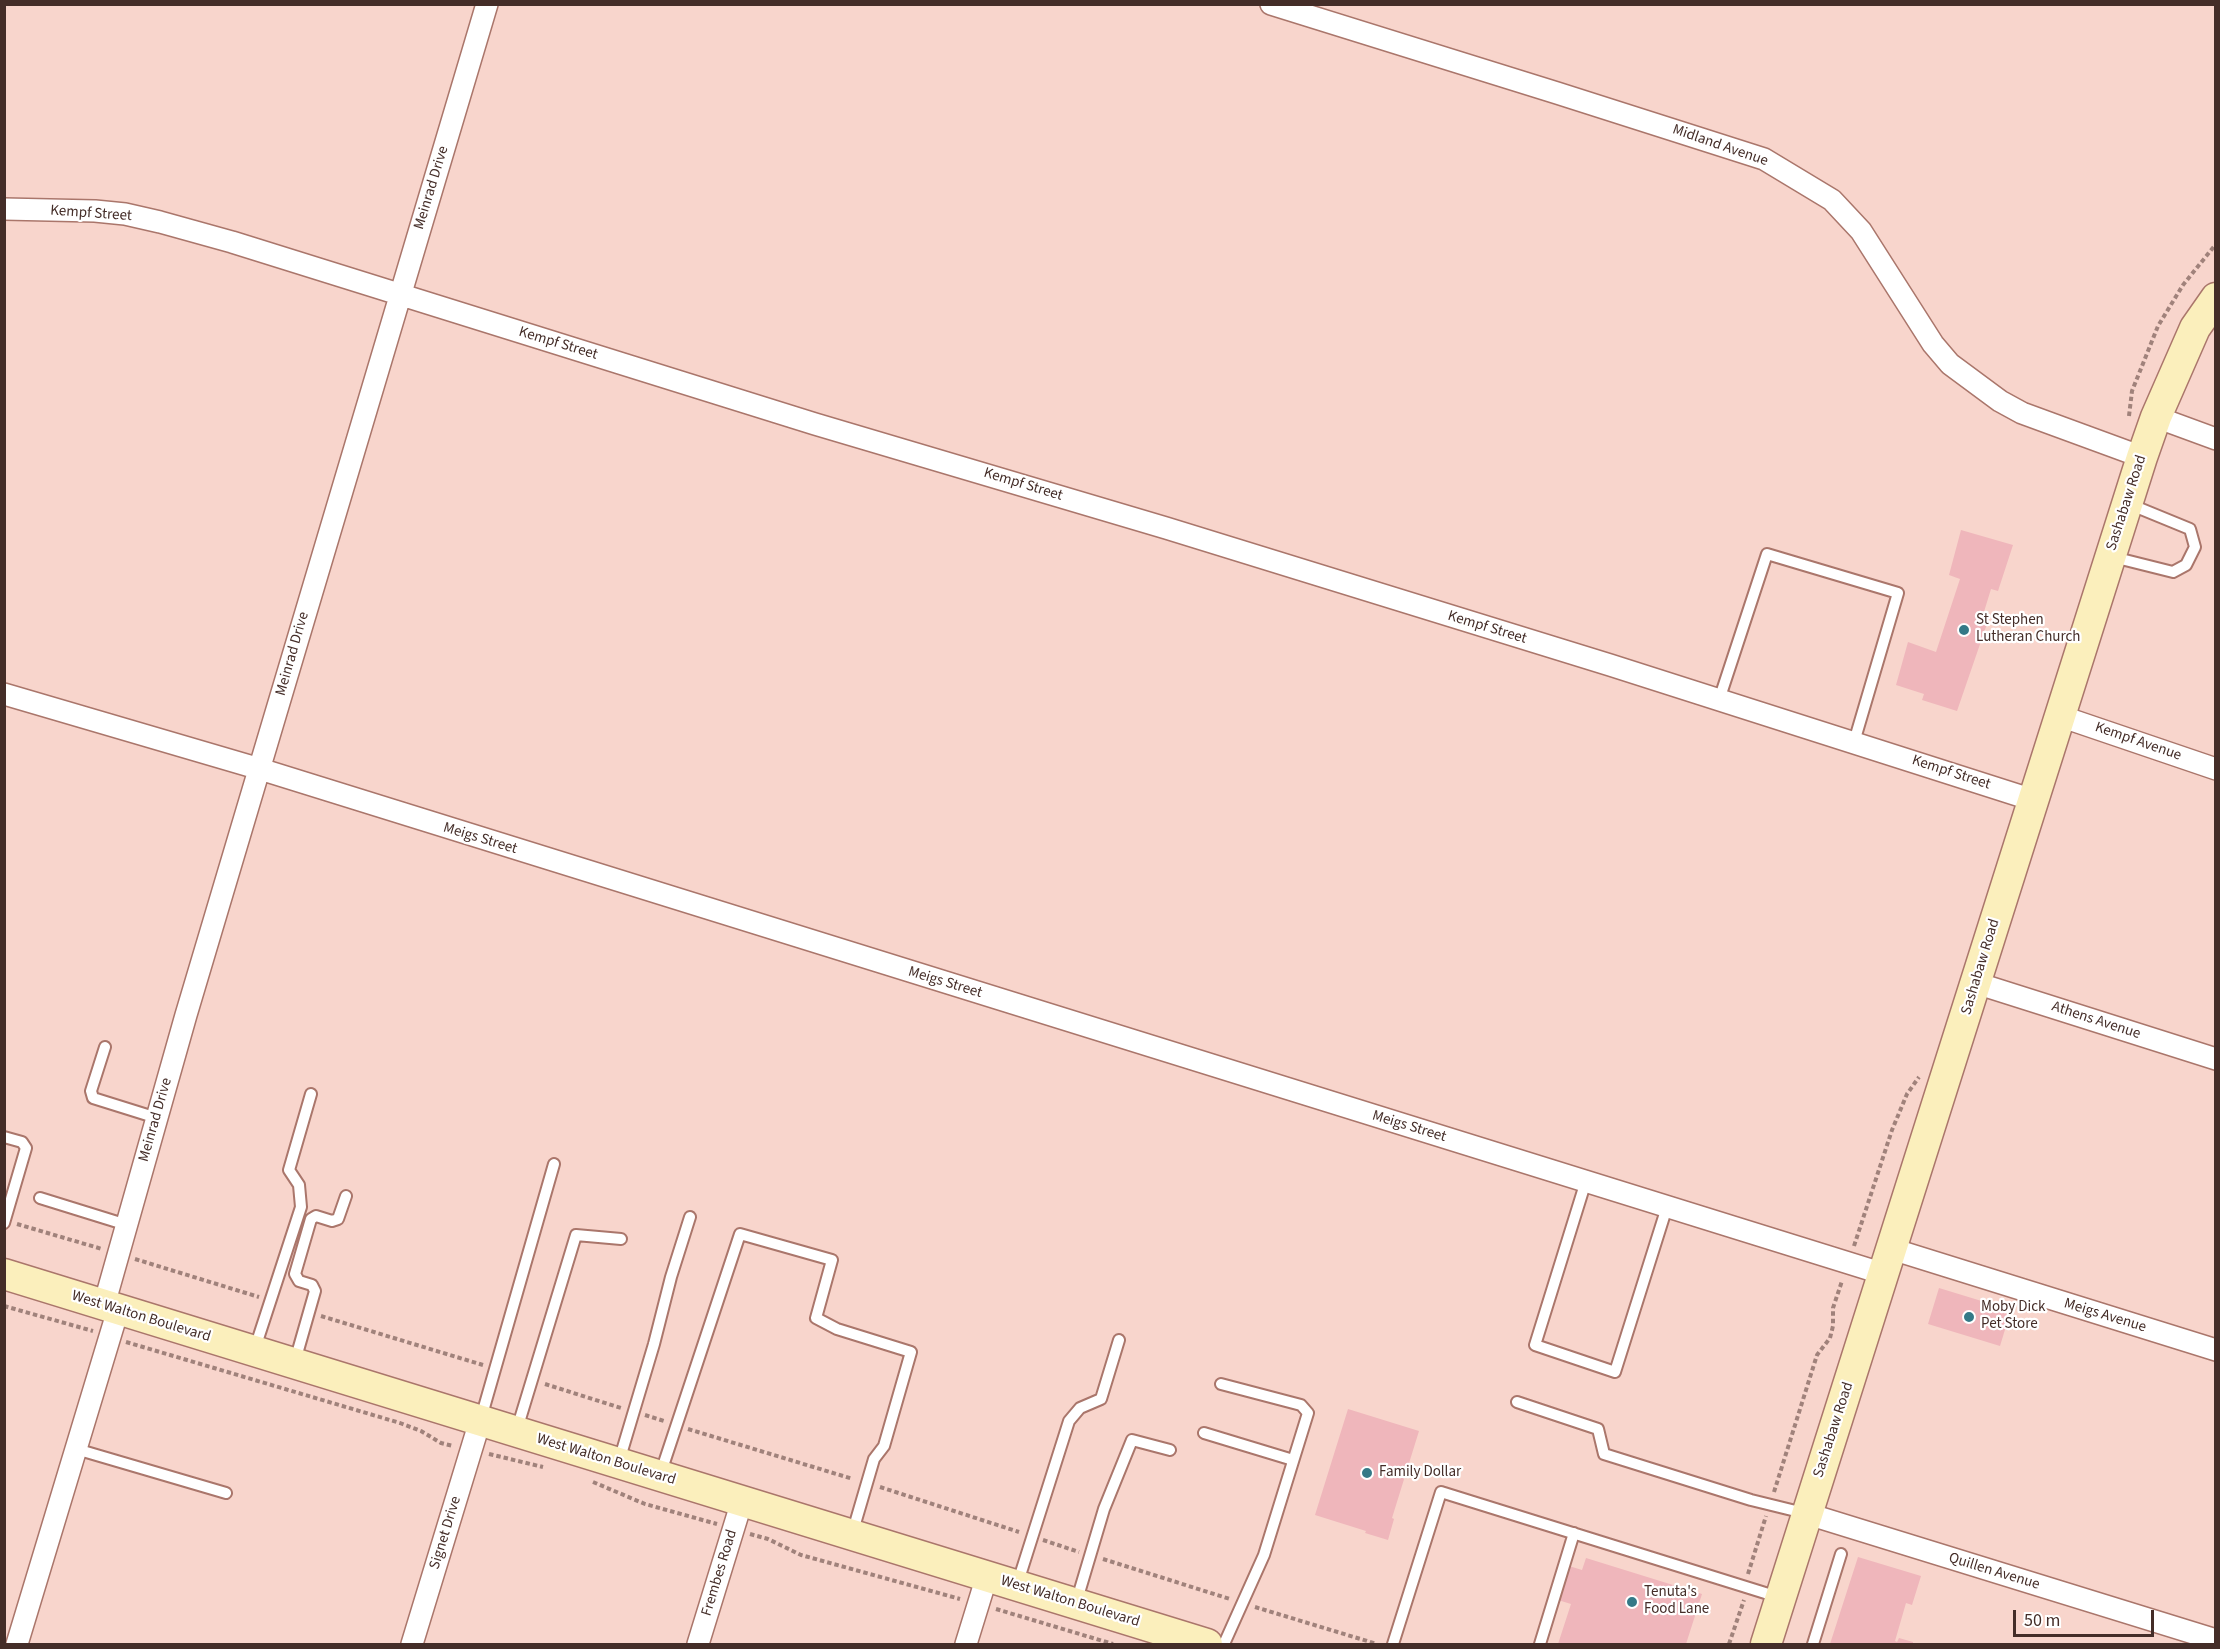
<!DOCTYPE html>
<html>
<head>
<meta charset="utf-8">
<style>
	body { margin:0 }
	#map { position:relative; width:2220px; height:1649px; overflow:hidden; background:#f8d5cc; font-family:"Source Sans 3",sans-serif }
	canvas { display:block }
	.frame { position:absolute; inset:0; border:6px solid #442d28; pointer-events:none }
	.scale { position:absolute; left:2013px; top:1610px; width:141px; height:27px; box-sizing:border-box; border:3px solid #442d28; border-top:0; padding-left:8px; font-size:18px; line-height:21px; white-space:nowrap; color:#442d28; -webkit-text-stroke:4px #fff; paint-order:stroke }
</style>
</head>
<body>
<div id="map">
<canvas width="2220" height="1649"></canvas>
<div class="frame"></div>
<div class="scale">50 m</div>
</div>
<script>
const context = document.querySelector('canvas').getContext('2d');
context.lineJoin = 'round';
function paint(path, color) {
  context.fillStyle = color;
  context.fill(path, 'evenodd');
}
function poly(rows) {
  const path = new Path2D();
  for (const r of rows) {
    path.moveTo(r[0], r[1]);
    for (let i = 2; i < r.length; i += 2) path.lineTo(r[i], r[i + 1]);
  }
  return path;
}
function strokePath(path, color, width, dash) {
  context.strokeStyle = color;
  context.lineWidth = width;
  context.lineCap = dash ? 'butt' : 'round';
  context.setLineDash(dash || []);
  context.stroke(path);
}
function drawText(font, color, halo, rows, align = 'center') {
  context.font = font + ' "Source Sans 3",sans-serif';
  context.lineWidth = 4.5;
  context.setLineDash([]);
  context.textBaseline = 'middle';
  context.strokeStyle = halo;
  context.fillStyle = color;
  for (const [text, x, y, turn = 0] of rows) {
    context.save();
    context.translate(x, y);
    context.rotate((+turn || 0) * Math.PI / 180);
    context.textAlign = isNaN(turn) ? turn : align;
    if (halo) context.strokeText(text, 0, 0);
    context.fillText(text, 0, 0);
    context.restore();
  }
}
const building = poly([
	[1961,530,2013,545,1998,591,1991,589,1983,615,1989,618,1957,711,1922,700,1924,694,1896,685,1908,642,1936,652,1960,579,1949,575],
	[1939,1288,2011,1310,2000,1346,1928,1324],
	[1348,1409,1419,1431,1392,1518,1394,1519,1388,1540,1365,1533,1366,1531,1315,1515],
	[1858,1557,1921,1576,1912,1605,1906,1603,1895,1641,1897,1642,1899,1638,1913,1642,1913,1644,1830,1644],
	[1586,1558,1702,1594,1686,1644,1558,1644,1571,1604,1558,1600,1569,1566,1582,1570]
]);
const path = poly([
	[2129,416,2132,391,2158,326,2183,285,2216,244],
	[17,1224,102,1249],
	[1854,1246,1892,1130,1907,1094,1919,1077],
	[135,1259,259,1297],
	[4,1306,93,1331],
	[321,1316,483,1365],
	[126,1342,400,1423,421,1431,441,1443,453,1446],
	[545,1384,621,1408],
	[645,1415,664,1421],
	[688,1429,853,1479],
	[489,1454,543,1467],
	[593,1482,645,1504,717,1524],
	[880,1487,1019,1532],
	[1774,1492,1817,1355,1830,1338,1833,1326,1833,1308,1842,1281],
	[750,1534,768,1539,801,1555,960,1599],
	[1043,1540,1079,1552],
	[1103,1559,1230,1599],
	[1748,1574,1766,1516],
	[1255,1607,1377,1644],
	[996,1609,1113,1644],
	[1729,1644,1744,1600]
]);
const lane = poly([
	[2113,557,2173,572,2186,565,2195,547,2190,529,2129,504],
	[1719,700,1767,554,1898,593,1854,742],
	[105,1047,91,1091,93,1098,157,1118],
	[4,1137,22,1142,26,1148,4,1223],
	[1586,1181,1535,1345,1615,1372,1667,1207],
	[40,1198,127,1225],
	[255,1348,301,1207,299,1185,289,1170,311,1094],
	[295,1361,315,1291,312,1285,299,1281,295,1274,311,1219,316,1216,332,1221,338,1219,346,1196],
	[1221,1384,1301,1405,1308,1413,1264,1555,1224,1644],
	[1517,1402,1598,1429,1604,1454,1751,1500,1804,1513],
	[481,1418,554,1164],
	[517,1429,576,1235,621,1239],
	[1204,1433,1293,1460],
	[76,1449,226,1493],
	[619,1461,654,1344,671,1277,690,1217],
	[660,1475,740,1234,832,1260,816,1318,837,1329,911,1352,884,1446,874,1459,852,1534],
	[1017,1585,1069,1421,1080,1408,1101,1399,1119,1340],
	[1076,1603,1104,1509,1132,1440,1170,1450],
	[1393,1644,1441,1492,1778,1597],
	[1540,1644,1574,1533],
	[1813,1644,1841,1554]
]);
const street = poly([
	[1271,4,1557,93,1764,159,1832,200,1861,231,1933,344,1950,364,2000,401,2022,413,2142,457],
	[4,209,95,211,125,214,160,222,232,242,815,424,1166,528,1610,665,2033,800],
	[2156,417,2216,439],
	[4,694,260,769,1884,1274],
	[2060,716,2216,769],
	[1976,983,2216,1059],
	[1892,1249,2216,1350],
	[104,1305,186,1015,487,4],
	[1808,1514,2216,1640],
	[17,1644,118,1310],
	[412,1644,480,1421],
	[698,1644,742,1501],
	[966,1644,987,1576]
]);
const secondary = poly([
	[4,1274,1207,1644],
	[1766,1644,2142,457,2156,417,2195,328,2216,298]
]);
const markers = [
	[1964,630,6,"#347987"],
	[1969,1317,6,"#347987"],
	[1367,1473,6,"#347987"],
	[1632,1602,6,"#347987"]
];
const streetNames = [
	["Midland Avenue",1720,146,19],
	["Meinrad Drive",432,188,-73],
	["Kempf Street",91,214,4],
	["Kempf Street",558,344,17],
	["Kempf Street",1023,485,17],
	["Sashabaw Road",2127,503,-72],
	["Kempf Street",1487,628,17],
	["Meinrad Drive",293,654,-74],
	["Kempf Avenue",2138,742,19],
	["Kempf Street",1951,773,18],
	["Meigs Street",480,839,17],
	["Sashabaw Road",1981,967,-73],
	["Meigs Street",945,983,17],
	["Athens Avenue",2096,1021,18],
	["Meinrad Drive",156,1120,-74],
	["Meigs Street",1409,1127,17],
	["Meigs Avenue",2105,1316,17],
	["West Walton Boulevard",141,1317,17],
	["Sashabaw Road",1834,1430,-72],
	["West Walton Boulevard",606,1460,17],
	["Signet Drive",446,1533,-73],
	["Quillen Avenue",1994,1572,17],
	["Frembes Road",720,1573,-73],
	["West Walton Boulevard",1070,1602,17]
];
const poiNames = [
	["St Stephen",1976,621],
	["Lutheran Church",1976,638],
	["Moby Dick",1981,1308],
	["Pet Store",1981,1325],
	["Family Dollar",1379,1473],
	["Tenuta's",1644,1593],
	["Food Lane",1644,1610]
];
paint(building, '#efb6bb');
strokePath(lane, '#aa766b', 14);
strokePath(street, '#aa766b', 24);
strokePath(secondary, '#aa766b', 33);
strokePath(path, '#a0827b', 4, [4.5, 3]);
strokePath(lane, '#fff', 10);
strokePath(street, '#fff', 21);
strokePath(secondary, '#fbefbc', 30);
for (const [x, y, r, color] of markers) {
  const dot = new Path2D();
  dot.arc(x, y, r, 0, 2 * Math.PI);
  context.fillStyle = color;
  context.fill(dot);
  strokePath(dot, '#fff', 2);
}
drawText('15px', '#442d28', '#fff', streetNames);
drawText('15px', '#442d28', '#fff', poiNames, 'left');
</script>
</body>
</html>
